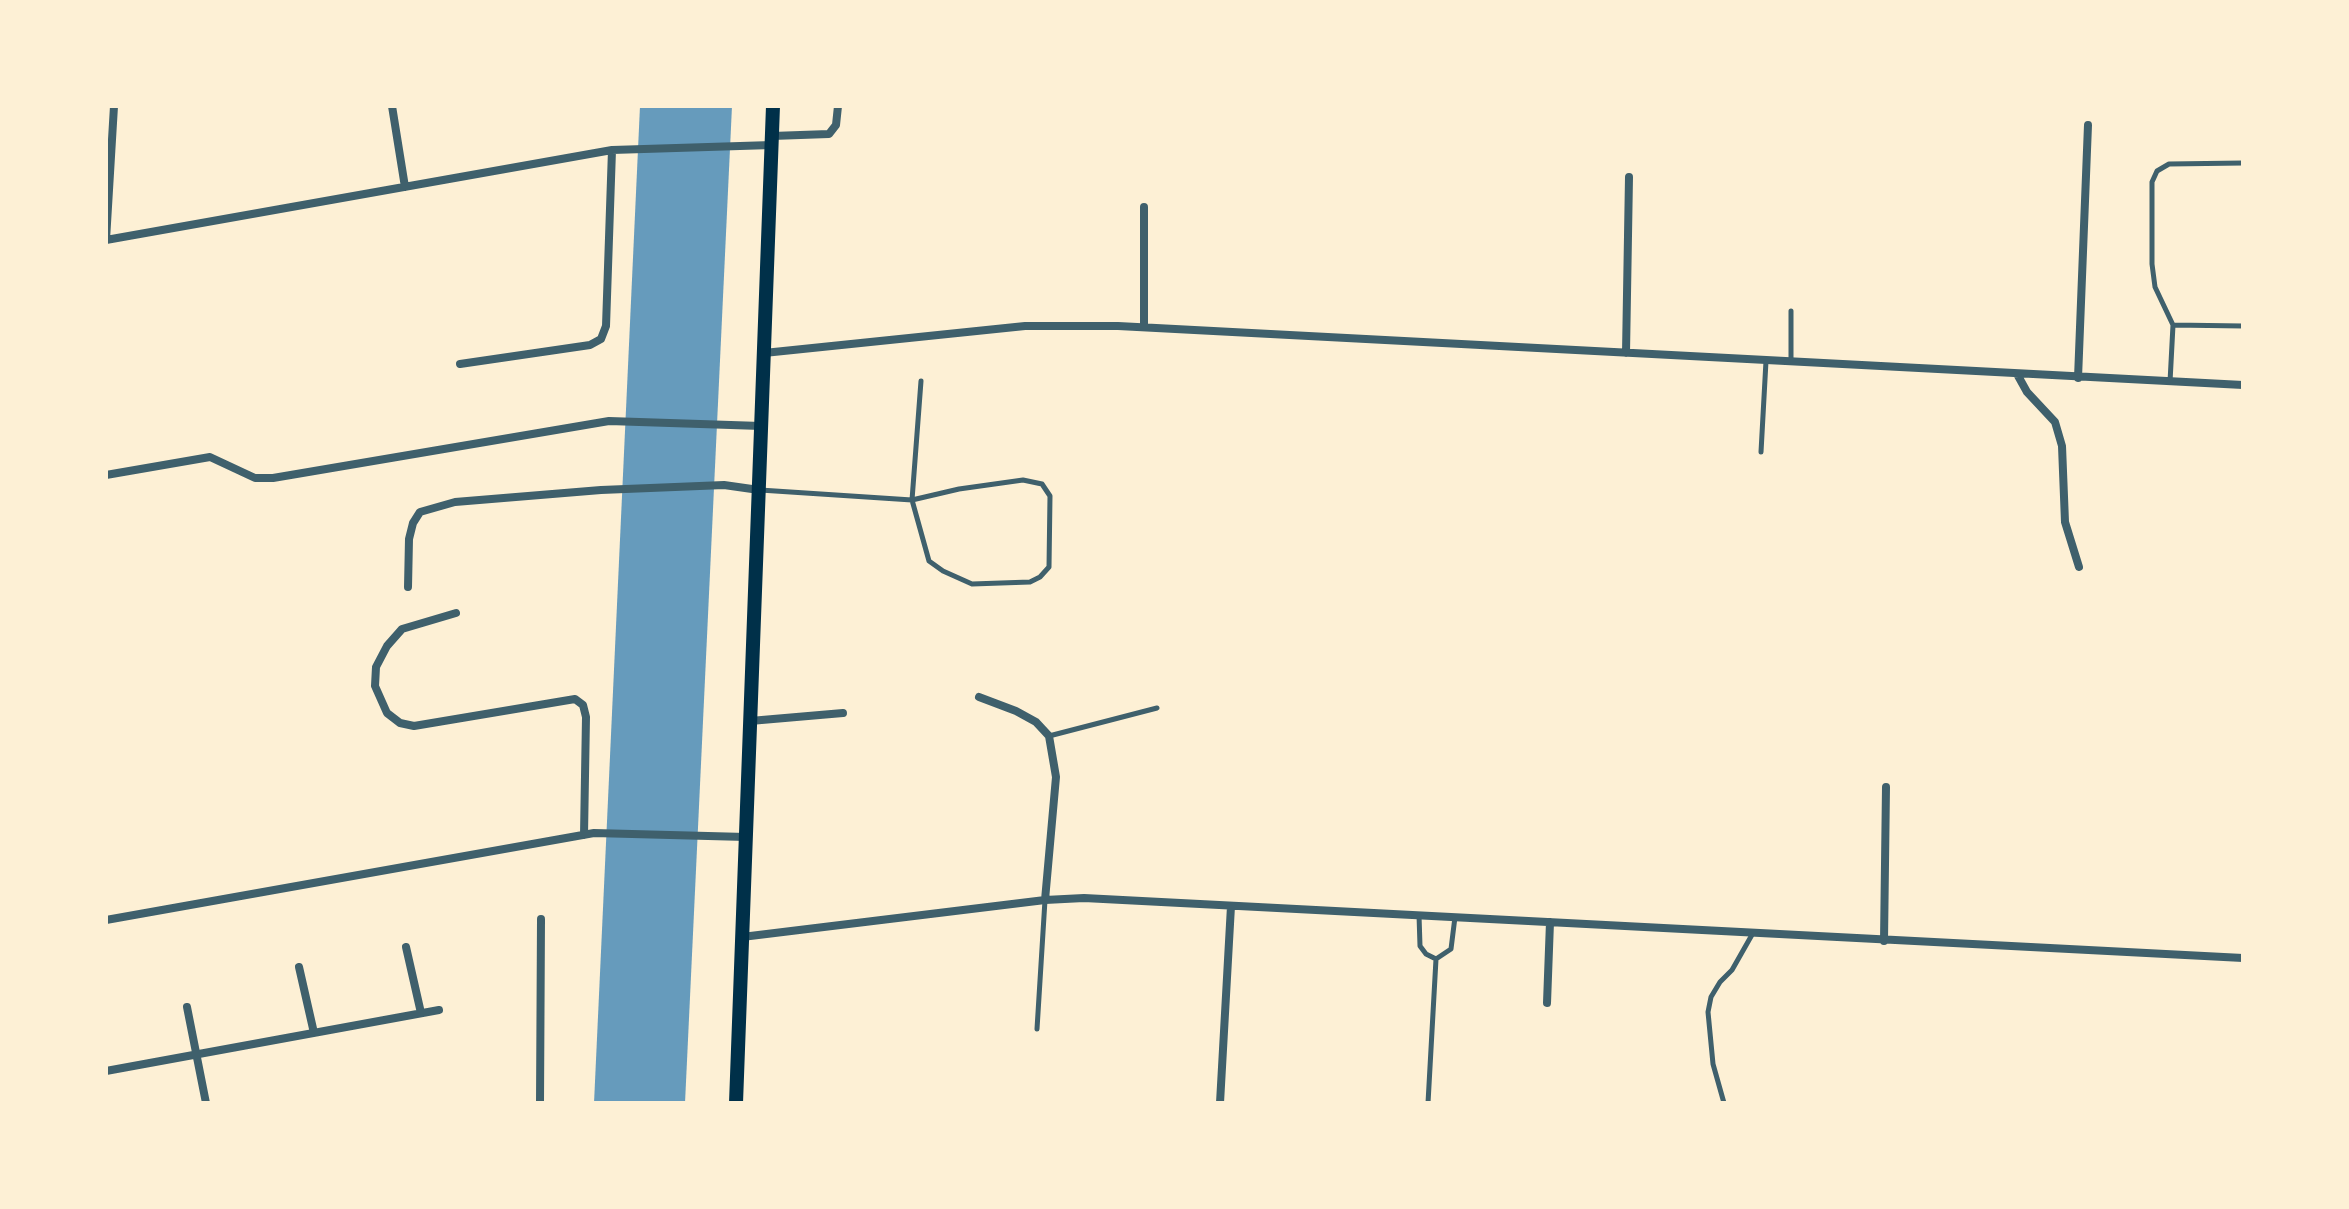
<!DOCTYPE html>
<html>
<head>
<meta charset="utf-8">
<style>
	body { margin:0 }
	#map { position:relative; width:2349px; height:1209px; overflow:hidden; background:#fdf0d5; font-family:"Alegreya Sans",sans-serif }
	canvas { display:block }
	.frame { position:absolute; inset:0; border:108px solid #fdf0d5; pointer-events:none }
</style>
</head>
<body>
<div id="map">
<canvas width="2349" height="1209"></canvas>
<div class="frame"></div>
</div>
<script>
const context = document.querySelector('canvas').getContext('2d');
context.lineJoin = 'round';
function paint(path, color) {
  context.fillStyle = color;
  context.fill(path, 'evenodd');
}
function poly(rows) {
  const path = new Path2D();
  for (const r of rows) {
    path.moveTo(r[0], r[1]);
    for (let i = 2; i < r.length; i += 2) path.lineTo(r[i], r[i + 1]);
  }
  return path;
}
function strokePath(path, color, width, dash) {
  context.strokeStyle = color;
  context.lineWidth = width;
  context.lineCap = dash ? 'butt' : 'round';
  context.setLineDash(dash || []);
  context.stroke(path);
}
const water = poly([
	[640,106,732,106,685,1103,594,1103]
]);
const service = poly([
	[2243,163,2169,164,2157,171,2152,182,2152,264,2155,287,2173,325,2243,326],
	[1791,311,1791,362],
	[2170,382,2173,325],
	[1761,452,1766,361],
	[760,490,912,500,959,489,1023,480,1042,484,1050,496,1049,567,1040,577,1030,582,972,584,943,571,929,561,912,500,921,381],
	[1049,736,1157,708],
	[1419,915,1420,946,1426,954,1436,959,1451,949,1455,917],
	[1037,1029,1045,900],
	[1428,1103,1436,959],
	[1724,1103,1713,1064,1708,1012,1711,997,1720,982,1732,970,1753,933]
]);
const minor = poly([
	[392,106,405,187],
	[772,136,829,134,836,125,838,106],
	[106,240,612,150,772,145],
	[106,240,114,106],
	[1144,327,1144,207],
	[764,353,1025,326,1118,326,2243,385],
	[1626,353,1629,177],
	[460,364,590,345,601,339,606,326,612,150],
	[2017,374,2027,392,2055,422,2062,446,2065,522,2079,567],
	[2078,378,2088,125],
	[106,475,210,457,255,478,273,478,609,421,761,426],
	[408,587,409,539,413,523,420,512,455,502,601,490,724,485,759,490],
	[456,613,402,629,387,646,376,667,375,686,387,713,400,723,414,726,575,699,583,705,586,717,584,835],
	[979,697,1016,711,1036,722,1049,736,1056,777,1045,900],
	[750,721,843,713],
	[106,920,594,833,746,837],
	[742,937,1045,900,1084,898,2243,958],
	[1884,941,1886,787],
	[406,947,421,1013],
	[299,967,314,1033],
	[1547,1003,1550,922],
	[187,1007,206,1103],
	[106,1071,439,1010],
	[540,1103,541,919],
	[1220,1103,1231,906]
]);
const secondary = poly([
	[736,1103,773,106]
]);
paint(water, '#669bbc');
strokePath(service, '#3f606c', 5);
strokePath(minor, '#3f606c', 8);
strokePath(secondary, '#003049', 14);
</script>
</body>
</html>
